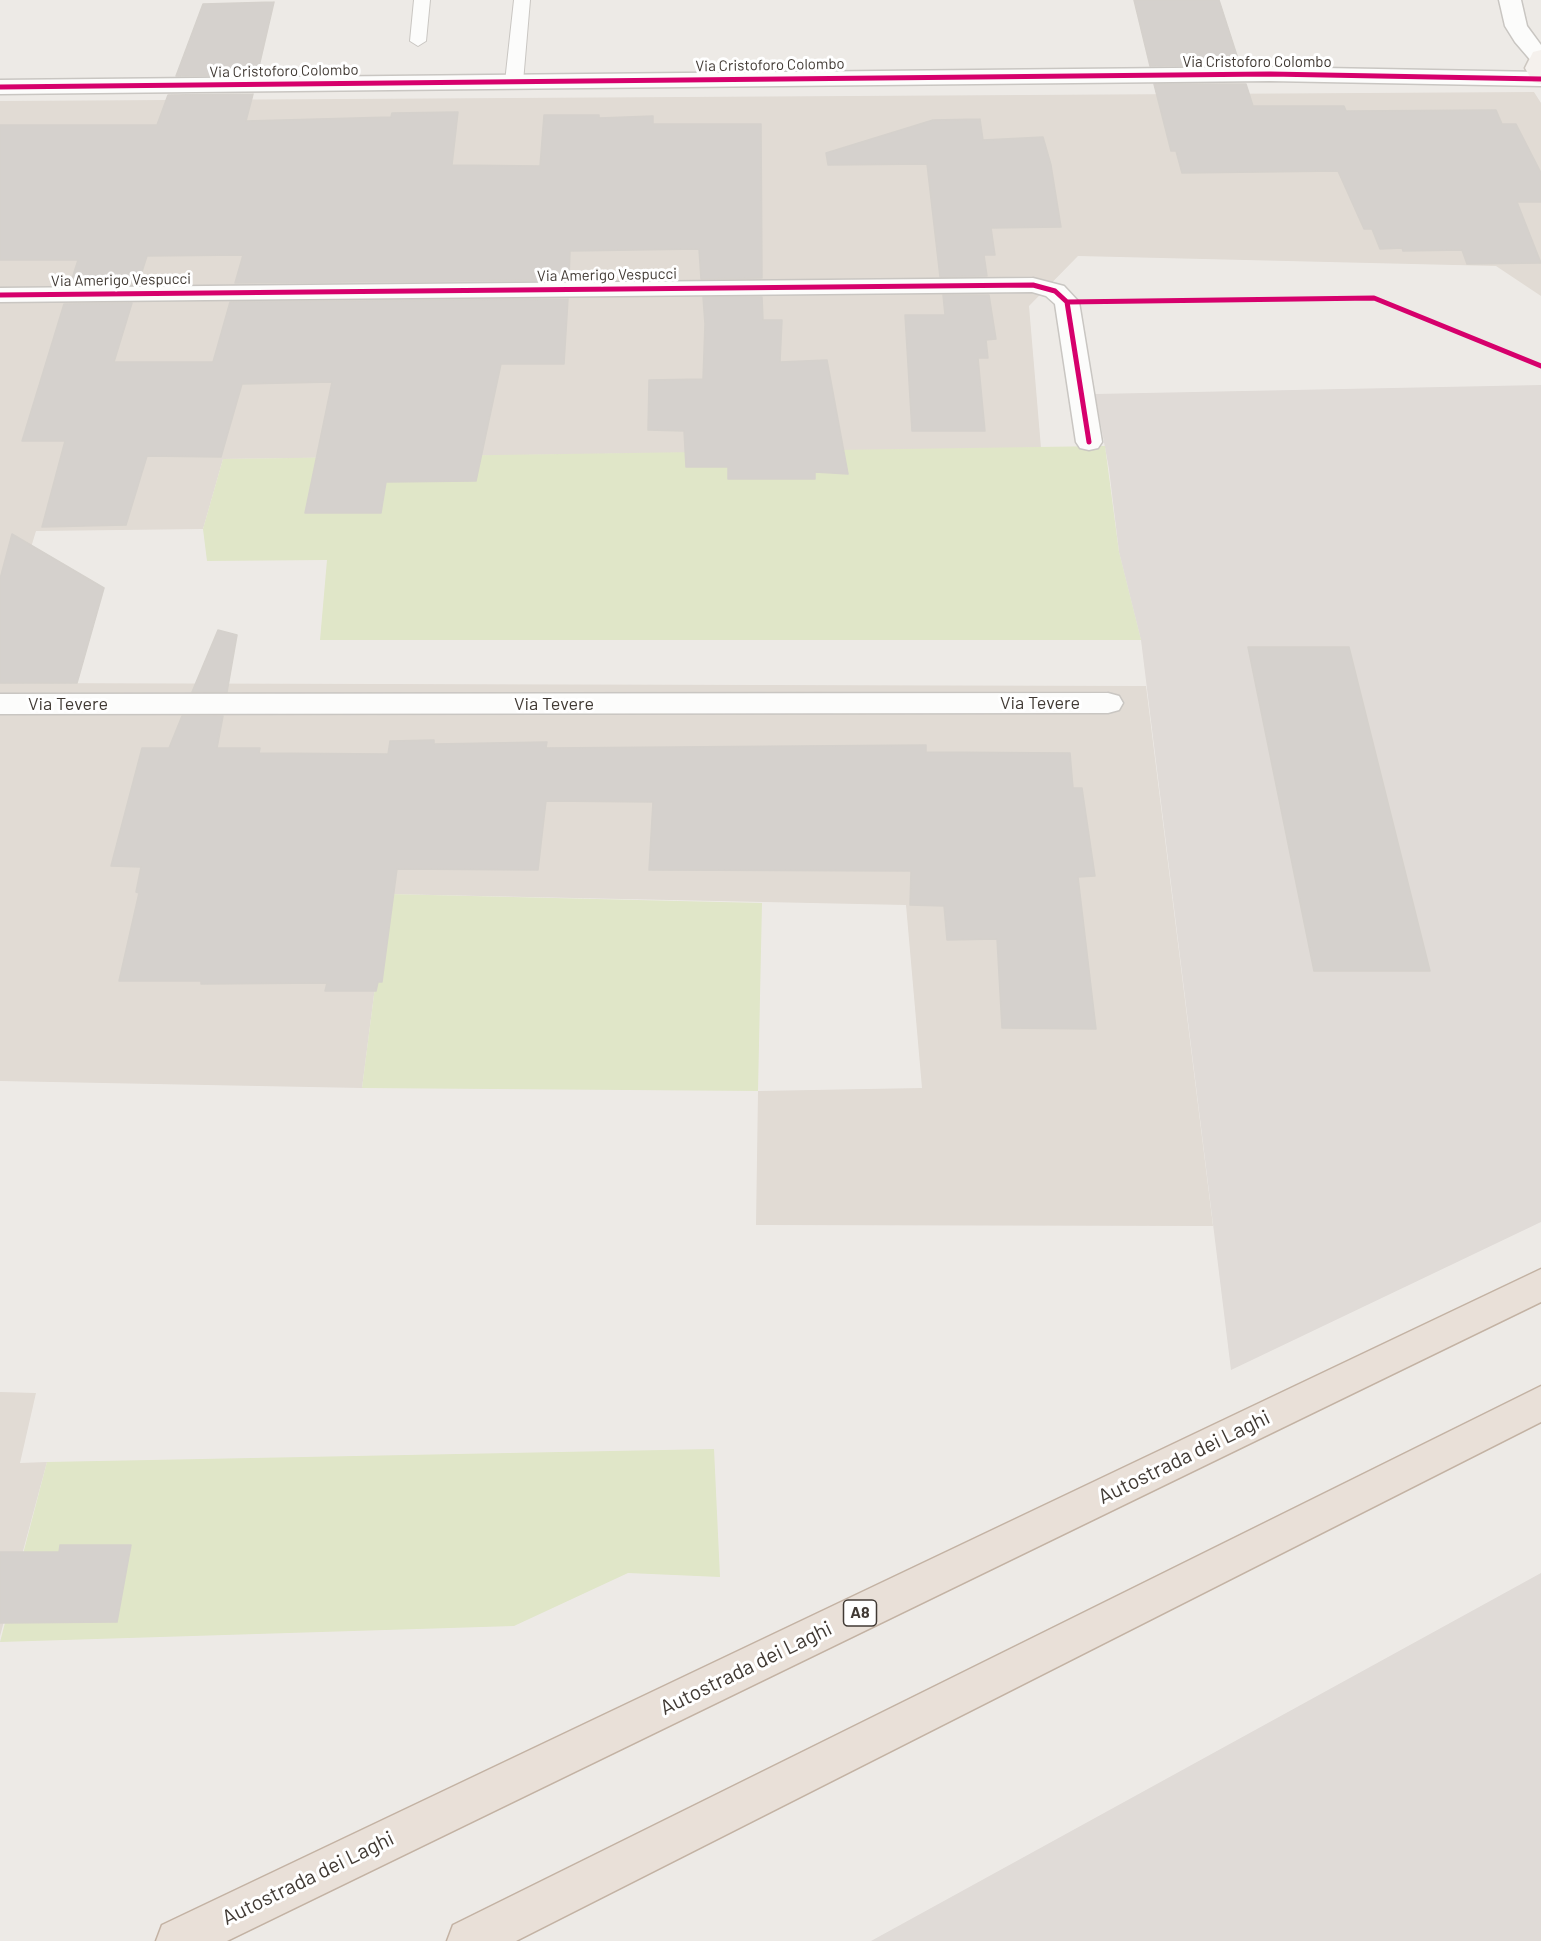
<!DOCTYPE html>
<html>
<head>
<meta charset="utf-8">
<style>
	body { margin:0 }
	canvas { display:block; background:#edeae6 }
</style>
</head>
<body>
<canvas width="1541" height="1941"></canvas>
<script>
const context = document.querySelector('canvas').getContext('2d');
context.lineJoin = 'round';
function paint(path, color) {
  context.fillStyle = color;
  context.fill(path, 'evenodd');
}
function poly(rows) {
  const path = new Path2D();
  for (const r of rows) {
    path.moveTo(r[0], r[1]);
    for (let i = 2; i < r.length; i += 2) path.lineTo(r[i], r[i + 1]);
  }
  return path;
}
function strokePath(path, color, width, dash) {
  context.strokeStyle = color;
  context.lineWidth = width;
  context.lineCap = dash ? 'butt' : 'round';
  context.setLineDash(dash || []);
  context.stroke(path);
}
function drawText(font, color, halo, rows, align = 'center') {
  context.font = font + ' Barlow,sans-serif';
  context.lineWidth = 6;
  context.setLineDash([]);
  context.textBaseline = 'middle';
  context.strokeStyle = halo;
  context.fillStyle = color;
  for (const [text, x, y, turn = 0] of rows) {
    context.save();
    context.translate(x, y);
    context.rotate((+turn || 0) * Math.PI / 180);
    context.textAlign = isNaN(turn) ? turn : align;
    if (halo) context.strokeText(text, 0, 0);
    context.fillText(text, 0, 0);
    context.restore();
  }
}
const residential = poly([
	[1534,92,1541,103,1541,296,1496,266,1078,256,1029,306,1041,448,223,459,203,529,36,531,0,649,0,101],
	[0,683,1146,686,1213,1226,756,1225,758,1091,922,1088,906,905,387,894,362,1088,0,1081],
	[0,1392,36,1393,20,1463,47,1462,0,1636]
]);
const industrial = poly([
	[1541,385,1541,1222,1231,1370,1141,640,1119,552,1109,469,1095,394],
	[1541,1573,1541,1941,871,1941]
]);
const green = poly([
	[1105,446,1119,552,1141,640,320,640,327,560,207,561,203,529,223,459],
	[387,894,762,903,758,1091,362,1088],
	[714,1449,720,1577,628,1573,514,1626,0,1642,47,1462]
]);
const building = poly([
	[1134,0,1219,0,1240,65,1150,66,1134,0],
	[274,2,257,75,176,76,203,4,274,2],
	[1154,84,1246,84,1253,106,1344,106,1346,111,1496,110,1502,124,1516,124,1541,173,1541,202,1517,202,1541,263,1467,264,1462,250,1403,251,1402,248,1380,249,1372,229,1364,229,1338,171,1182,173,1176,151,1171,151,1154,84],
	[253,94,246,121,391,117,392,113,458,112,452,165,540,166,544,115,599,115,599,118,653,116,653,124,761,124,762,278,701,279,699,249,570,251,569,280,235,283,243,255,147,256,138,284,70,285,78,260,0,260,0,125,157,125,168,95,253,94],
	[980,119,983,140,1043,137,1051,165,1061,227,991,228,995,255,984,255,987,276,940,277,927,164,828,165,826,153,933,120,980,119],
	[943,295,989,295,996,339,986,340,988,358,978,358,985,431,912,431,905,315,945,315,943,295],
	[703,297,762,297,763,320,782,320,780,362,827,360,848,474,815,472,815,479,728,479,728,467,686,467,684,431,648,430,649,380,703,379,705,324,703,297],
	[568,299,564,364,501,364,476,481,386,482,381,513,305,513,332,382,242,384,221,457,147,456,126,525,42,527,65,441,22,441,64,304,132,303,114,362,213,362,230,302,568,299],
	[12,534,104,588,77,683,0,683,0,579,12,534],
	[218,630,237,635,227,692,192,692,218,630],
	[1248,647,1349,647,1430,971,1314,971,1248,647],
	[182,716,223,716,217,748,260,748,259,753,388,754,390,741,434,740,434,744,547,742,546,748,926,745,926,752,1070,753,1073,788,1082,788,1095,876,1078,877,1096,1029,1002,1028,997,939,947,940,944,906,910,905,911,871,649,870,653,802,546,801,538,870,397,869,382,982,378,982,376,991,325,991,327,983,201,984,201,981,119,981,139,893,136,892,141,867,111,866,142,748,169,748,182,716],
	[60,1545,131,1545,117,1622,0,1623,0,1552,59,1552,60,1545]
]);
const service = poly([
	[414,0,430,0,426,41,418,46,410,41,414,0],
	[514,0,530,0,523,82,520,86,514,87,508,86,505,82,514,0]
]);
const minor = poly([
	[1499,0,1521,0,1527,26,1541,45,1541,65,1533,63,1515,42,1505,26,1499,0],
	[1033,278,1064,286,1079,302,1102,442,1098,448,1089,450,1080,448,1076,442,1055,304,1046,296,1032,292,0,302,0,288,1033,278],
	[1108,693,1119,696,1123,703,1119,710,1108,713,0,714,0,694,1108,693]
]);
const tertiary = poly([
	[1270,67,1541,72,1541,86,1270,81,0,94,0,80,1270,67]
]);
const secondary = poly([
	[1541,50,1541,84,1533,82,1525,68,1533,52,1541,50]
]);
const motorway = poly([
	[1541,1269,1541,1302,227,1941,156,1941,162,1925,1541,1269],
	[1541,1386,1541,1422,516,1941,447,1941,453,1925,1541,1386]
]);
const cycleway = poly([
	[0,87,1270,74,1541,79],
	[0,295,1033,285,1055,291,1067,302,1089,442],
	[1067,302,1374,298,1541,366]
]);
const farStreetnames = [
	["Via Cristoforo Colombo",1257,62],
	["Via Cristoforo Colombo",770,65,-1],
	["Via Cristoforo Colombo",284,71,-1],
	["Via Amerigo Vespucci",607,275,-1],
	["Via Amerigo Vespucci",121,280,-1]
];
const shields = [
	[860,1613,33]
];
const shieldNames = [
	["A8",860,1613]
];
const streetNames = [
	["Via Tevere",1040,703],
	["Via Tevere",68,704],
	["Via Tevere",554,704]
];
const nearStreetnames = [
	["Autostrada dei Laghi",1184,1457,-26],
	["Autostrada dei Laghi",746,1668,-26],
	["Autostrada dei Laghi",308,1878,-26]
];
paint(residential, '#e1dbd4');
paint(industrial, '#e0dbd7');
paint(green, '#e0e6c8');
paint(building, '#d5d1cd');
strokePath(building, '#d5d1cc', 1.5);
strokePath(service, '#c9c6c2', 2);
strokePath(minor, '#c9c6c2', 3);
strokePath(tertiary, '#c9c6c2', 3);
strokePath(secondary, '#cdc7c0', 3);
strokePath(motorway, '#c3b2a3', 3);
paint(service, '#fcfcfb');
paint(minor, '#fcfcfb');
paint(tertiary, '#fcfcfb');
paint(secondary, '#f5f1ed');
paint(motorway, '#e9e0d8');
strokePath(cycleway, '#d6006c', 5);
drawText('15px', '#413a34', '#fff', farStreetnames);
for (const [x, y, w] of shields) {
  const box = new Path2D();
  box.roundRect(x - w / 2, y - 13, w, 26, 4.5);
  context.fillStyle = '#fff';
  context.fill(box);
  strokePath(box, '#413a34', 1.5);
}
drawText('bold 16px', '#413a34', null, shieldNames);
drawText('18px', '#413a34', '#fff', streetNames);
drawText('21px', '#413a34', '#fff', nearStreetnames);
</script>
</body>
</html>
